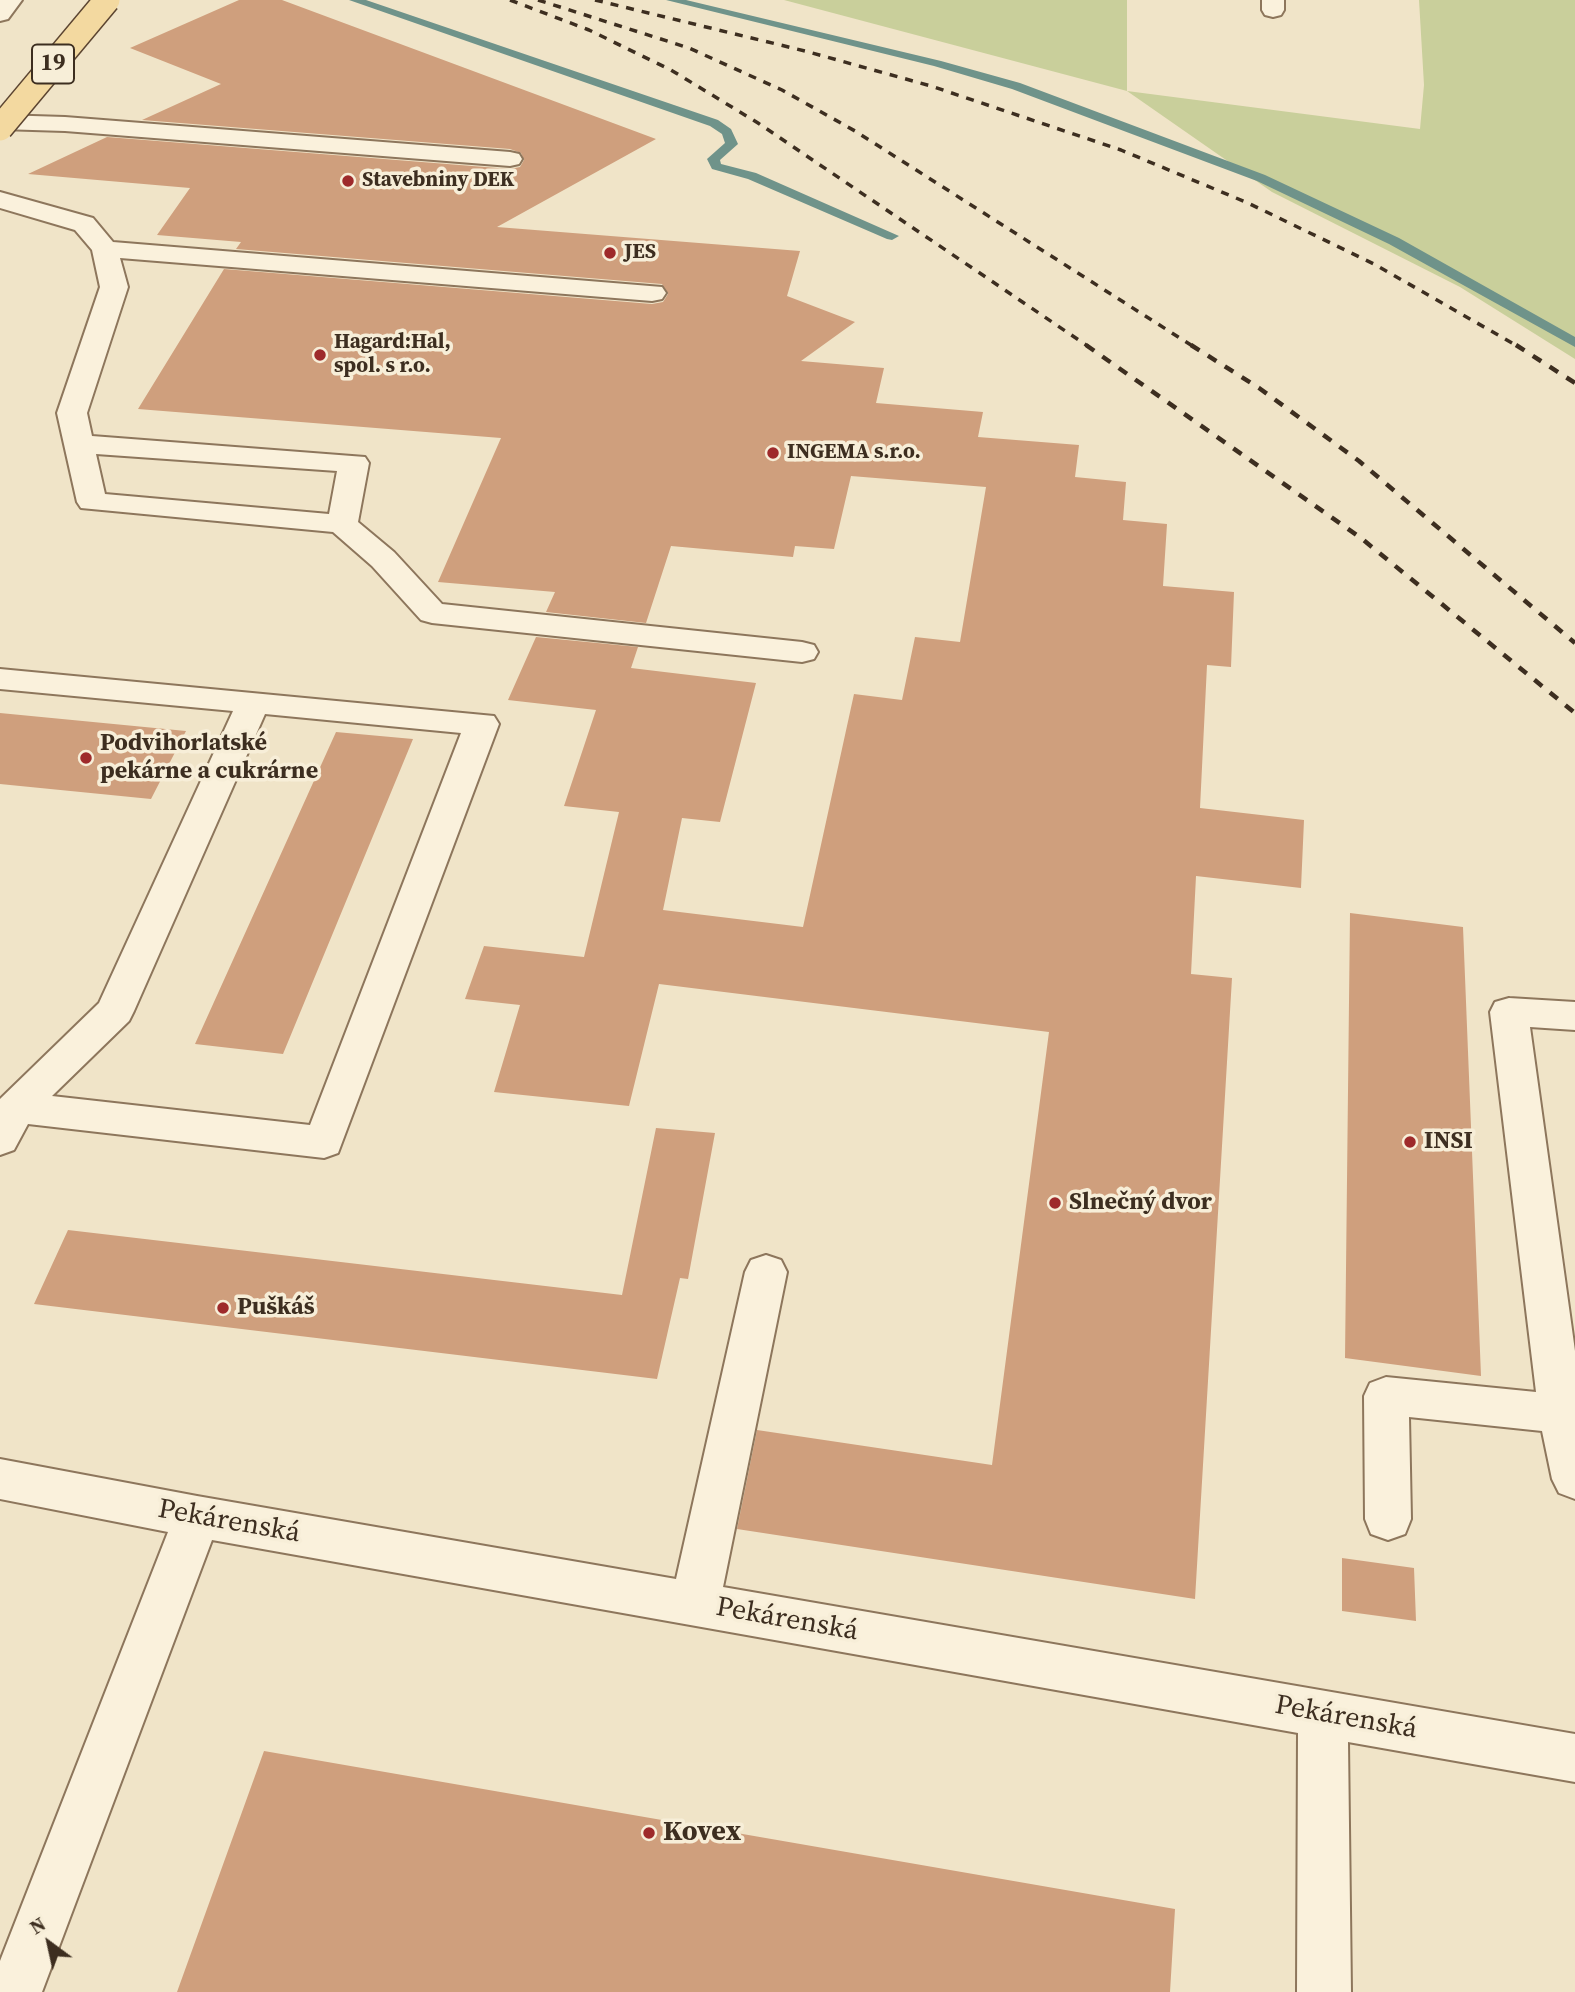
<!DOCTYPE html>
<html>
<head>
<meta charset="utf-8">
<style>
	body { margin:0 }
	#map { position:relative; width:1575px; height:1992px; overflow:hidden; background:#f0e4c8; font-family:"Source Serif 4",serif }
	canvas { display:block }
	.north { position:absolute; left:14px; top:1908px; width:70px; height:70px; -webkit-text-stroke:5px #f7eed8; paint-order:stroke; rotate:327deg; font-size:19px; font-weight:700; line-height:28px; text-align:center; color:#3d2e20 }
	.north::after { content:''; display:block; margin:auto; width:24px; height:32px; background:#3d2e20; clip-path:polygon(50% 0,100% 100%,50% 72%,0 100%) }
</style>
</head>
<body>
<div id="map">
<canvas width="1575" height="1992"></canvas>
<div class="north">N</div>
</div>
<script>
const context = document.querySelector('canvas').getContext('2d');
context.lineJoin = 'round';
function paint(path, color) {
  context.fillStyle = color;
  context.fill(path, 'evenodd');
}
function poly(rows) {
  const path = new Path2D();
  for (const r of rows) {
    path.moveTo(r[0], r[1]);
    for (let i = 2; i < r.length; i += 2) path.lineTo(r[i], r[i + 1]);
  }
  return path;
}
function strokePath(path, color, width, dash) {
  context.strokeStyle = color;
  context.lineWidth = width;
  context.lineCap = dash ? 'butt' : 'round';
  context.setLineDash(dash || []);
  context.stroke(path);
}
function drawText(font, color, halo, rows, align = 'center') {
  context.font = font + ' "Source Serif 4",serif';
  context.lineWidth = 7;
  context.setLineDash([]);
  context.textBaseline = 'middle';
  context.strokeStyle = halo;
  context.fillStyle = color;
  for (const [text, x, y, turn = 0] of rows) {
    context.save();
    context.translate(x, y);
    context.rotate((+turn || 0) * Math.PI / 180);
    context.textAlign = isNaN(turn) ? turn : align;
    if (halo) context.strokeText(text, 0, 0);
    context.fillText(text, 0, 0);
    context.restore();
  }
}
const green = poly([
	[784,0,1127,0,1127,91,1420,129,1424,85,1419,0,1575,0,1575,359,1460,287,1272,192,1127,91]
]);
const stream = poly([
	[349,0,366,0,718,120,731,129,738,144,720,160,721,164,756,173,899,236,892,240,887,239,748,179,712,169,707,159,725,143,722,134,710,126,349,0],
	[666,0,686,0,941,61,1020,83,1265,175,1399,238,1575,337,1575,347,1389,244,1257,181,1012,89,934,66,666,0]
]);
const building = poly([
	[239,0,282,0,656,139,497,227,800,251,787,296,855,322,801,361,884,368,876,403,983,412,978,437,1079,445,1075,477,1126,482,1123,520,1167,524,1163,586,1234,592,1231,667,1207,665,1200,808,1304,820,1301,888,1196,876,1191,974,1232,978,1195,1599,737,1529,757,1430,992,1465,1049,1032,659,984,629,1106,494,1092,520,1005,465,999,484,946,584,957,619,812,564,806,596,710,508,700,536,637,638,647,631,668,756,683,720,822,682,818,663,910,803,927,854,694,902,700,915,637,960,642,986,487,851,476,834,549,795,546,793,557,671,546,646,623,546,612,555,592,438,582,501,438,138,409,224,269,652,304,663,302,668,294,662,284,236,249,241,242,157,235,190,188,28,174,107,137,510,169,520,167,524,160,521,153,510,149,142,120,221,84,130,48],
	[0,713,186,731,151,799,0,784],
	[336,732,413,739,283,1054,195,1044],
	[1350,913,1463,927,1481,1376,1345,1358],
	[656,1128,715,1133,688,1279,680,1278,657,1379,34,1304,68,1230,622,1295],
	[1342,1558,1414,1568,1416,1621,1342,1611],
	[264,1751,1175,1909,1170,1992,177,1992]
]);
const minor = poly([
	[0,0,22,0,8,19,0,21,0,0],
	[1262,0,1284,0,1284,10,1281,15,1273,17,1265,15,1262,10,1262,0],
	[0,115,65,117,510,152,519,154,522,159,519,164,510,166,65,131,0,129,0,115],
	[0,192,93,218,113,242,662,287,666,293,662,299,652,301,120,258,128,287,87,413,92,436,365,457,369,463,358,522,394,552,442,604,802,642,814,645,818,652,814,659,802,662,432,623,421,620,372,566,333,532,81,508,77,502,57,413,100,287,92,250,75,230,0,208,0,192],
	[96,454,337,471,329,514,105,494,96,454],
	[0,669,494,716,499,724,338,1153,324,1158,28,1124,14,1150,0,1155,0,1099,99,1003,233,711,0,689,0,669],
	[265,714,461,733,310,1125,52,1096,129,1021,134,1011,265,714],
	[1509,998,1575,1002,1575,1030,1530,1027,1575,1351,1575,1499,1559,1493,1552,1479,1542,1431,1409,1417,1411,1519,1405,1534,1388,1540,1371,1534,1365,1519,1364,1396,1370,1383,1386,1377,1536,1392,1490,1012,1495,1002,1509,998],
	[766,1255,781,1260,787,1272,723,1587,1575,1734,1575,1782,1348,1742,1351,1992,1297,1992,1298,1733,212,1540,42,1992,0,1992,0,1961,168,1532,0,1499,0,1459,197,1496,676,1579,745,1272,751,1260,766,1255]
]);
const railFar1 = poly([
	[510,0,589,30,671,70,758,123,1089,347],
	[538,0,689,48,782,90,855,131,1194,347],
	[595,0,805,51,931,86,1121,150,1248,203,1374,264,1519,347]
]);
const rail = poly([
	[1086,345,1361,538,1575,713],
	[1191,345,1259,388,1359,461,1575,643],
	[1516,345,1575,383]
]);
const majorBridge = poly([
	[0,128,107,0]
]);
const markers = [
	[348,181,7,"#9e2a2b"],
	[610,253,7,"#9e2a2b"],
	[320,355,7,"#9e2a2b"],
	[773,453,7,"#9e2a2b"],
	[86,758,7,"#9e2a2b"],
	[1410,1142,7,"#9e2a2b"],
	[1055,1203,7,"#9e2a2b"],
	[223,1308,7,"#9e2a2b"],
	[649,1833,7,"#9e2a2b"]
];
const farPoinames = [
	["Stavebniny DEK",362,181],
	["JES",624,253],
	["Hagard:Hal,",334,343],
	["spol. s r.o.",334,367],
	["INGEMA s.r.o.",787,453]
];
const shields = [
	[53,64,42]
];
const shieldNames = [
	["19",53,64]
];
const poiNames = [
	["Podvihorlatské",100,744],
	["pekárne a cukrárne",100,772],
	["INSI",1424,1142],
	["Slnečný dvor",1069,1203],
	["Puškáš",237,1308]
];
const nearStreetnames = [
	["Pekárenská",229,1522,10],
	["Pekárenská",787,1620,10],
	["Pekárenská",1346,1718,10]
];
const nearPoinames = [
	["Kovex",663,1833]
];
paint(green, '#c9cf9b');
paint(stream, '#6f938a');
paint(building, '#cf9f7d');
strokePath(minor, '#8d765c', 4);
paint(minor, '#faf1dc');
strokePath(railFar1, '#3d2e20', 3.5, [8, 8]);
strokePath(rail, '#3d2e20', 4.5, [10, 10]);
strokePath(majorBridge, '#5b4430', 28, []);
strokePath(majorBridge, '#f3d9a0', 25);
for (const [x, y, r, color] of markers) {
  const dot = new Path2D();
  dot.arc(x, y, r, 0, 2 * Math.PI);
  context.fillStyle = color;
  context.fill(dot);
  strokePath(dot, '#f7eed8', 2.5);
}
drawText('bold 21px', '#3d2e20', '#f7eed8', farPoinames, 'left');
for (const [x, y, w] of shields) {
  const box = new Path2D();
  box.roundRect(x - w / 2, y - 19.5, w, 39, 5);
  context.fillStyle = '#f7eed8';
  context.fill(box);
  strokePath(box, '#3d2e20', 2);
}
drawText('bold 23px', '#3d2e20', null, shieldNames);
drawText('bold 24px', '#3d2e20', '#f7eed8', poiNames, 'left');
drawText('28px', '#3d2e20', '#f7eed8', nearStreetnames);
drawText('bold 28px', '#3d2e20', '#f7eed8', nearPoinames, 'left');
</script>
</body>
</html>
